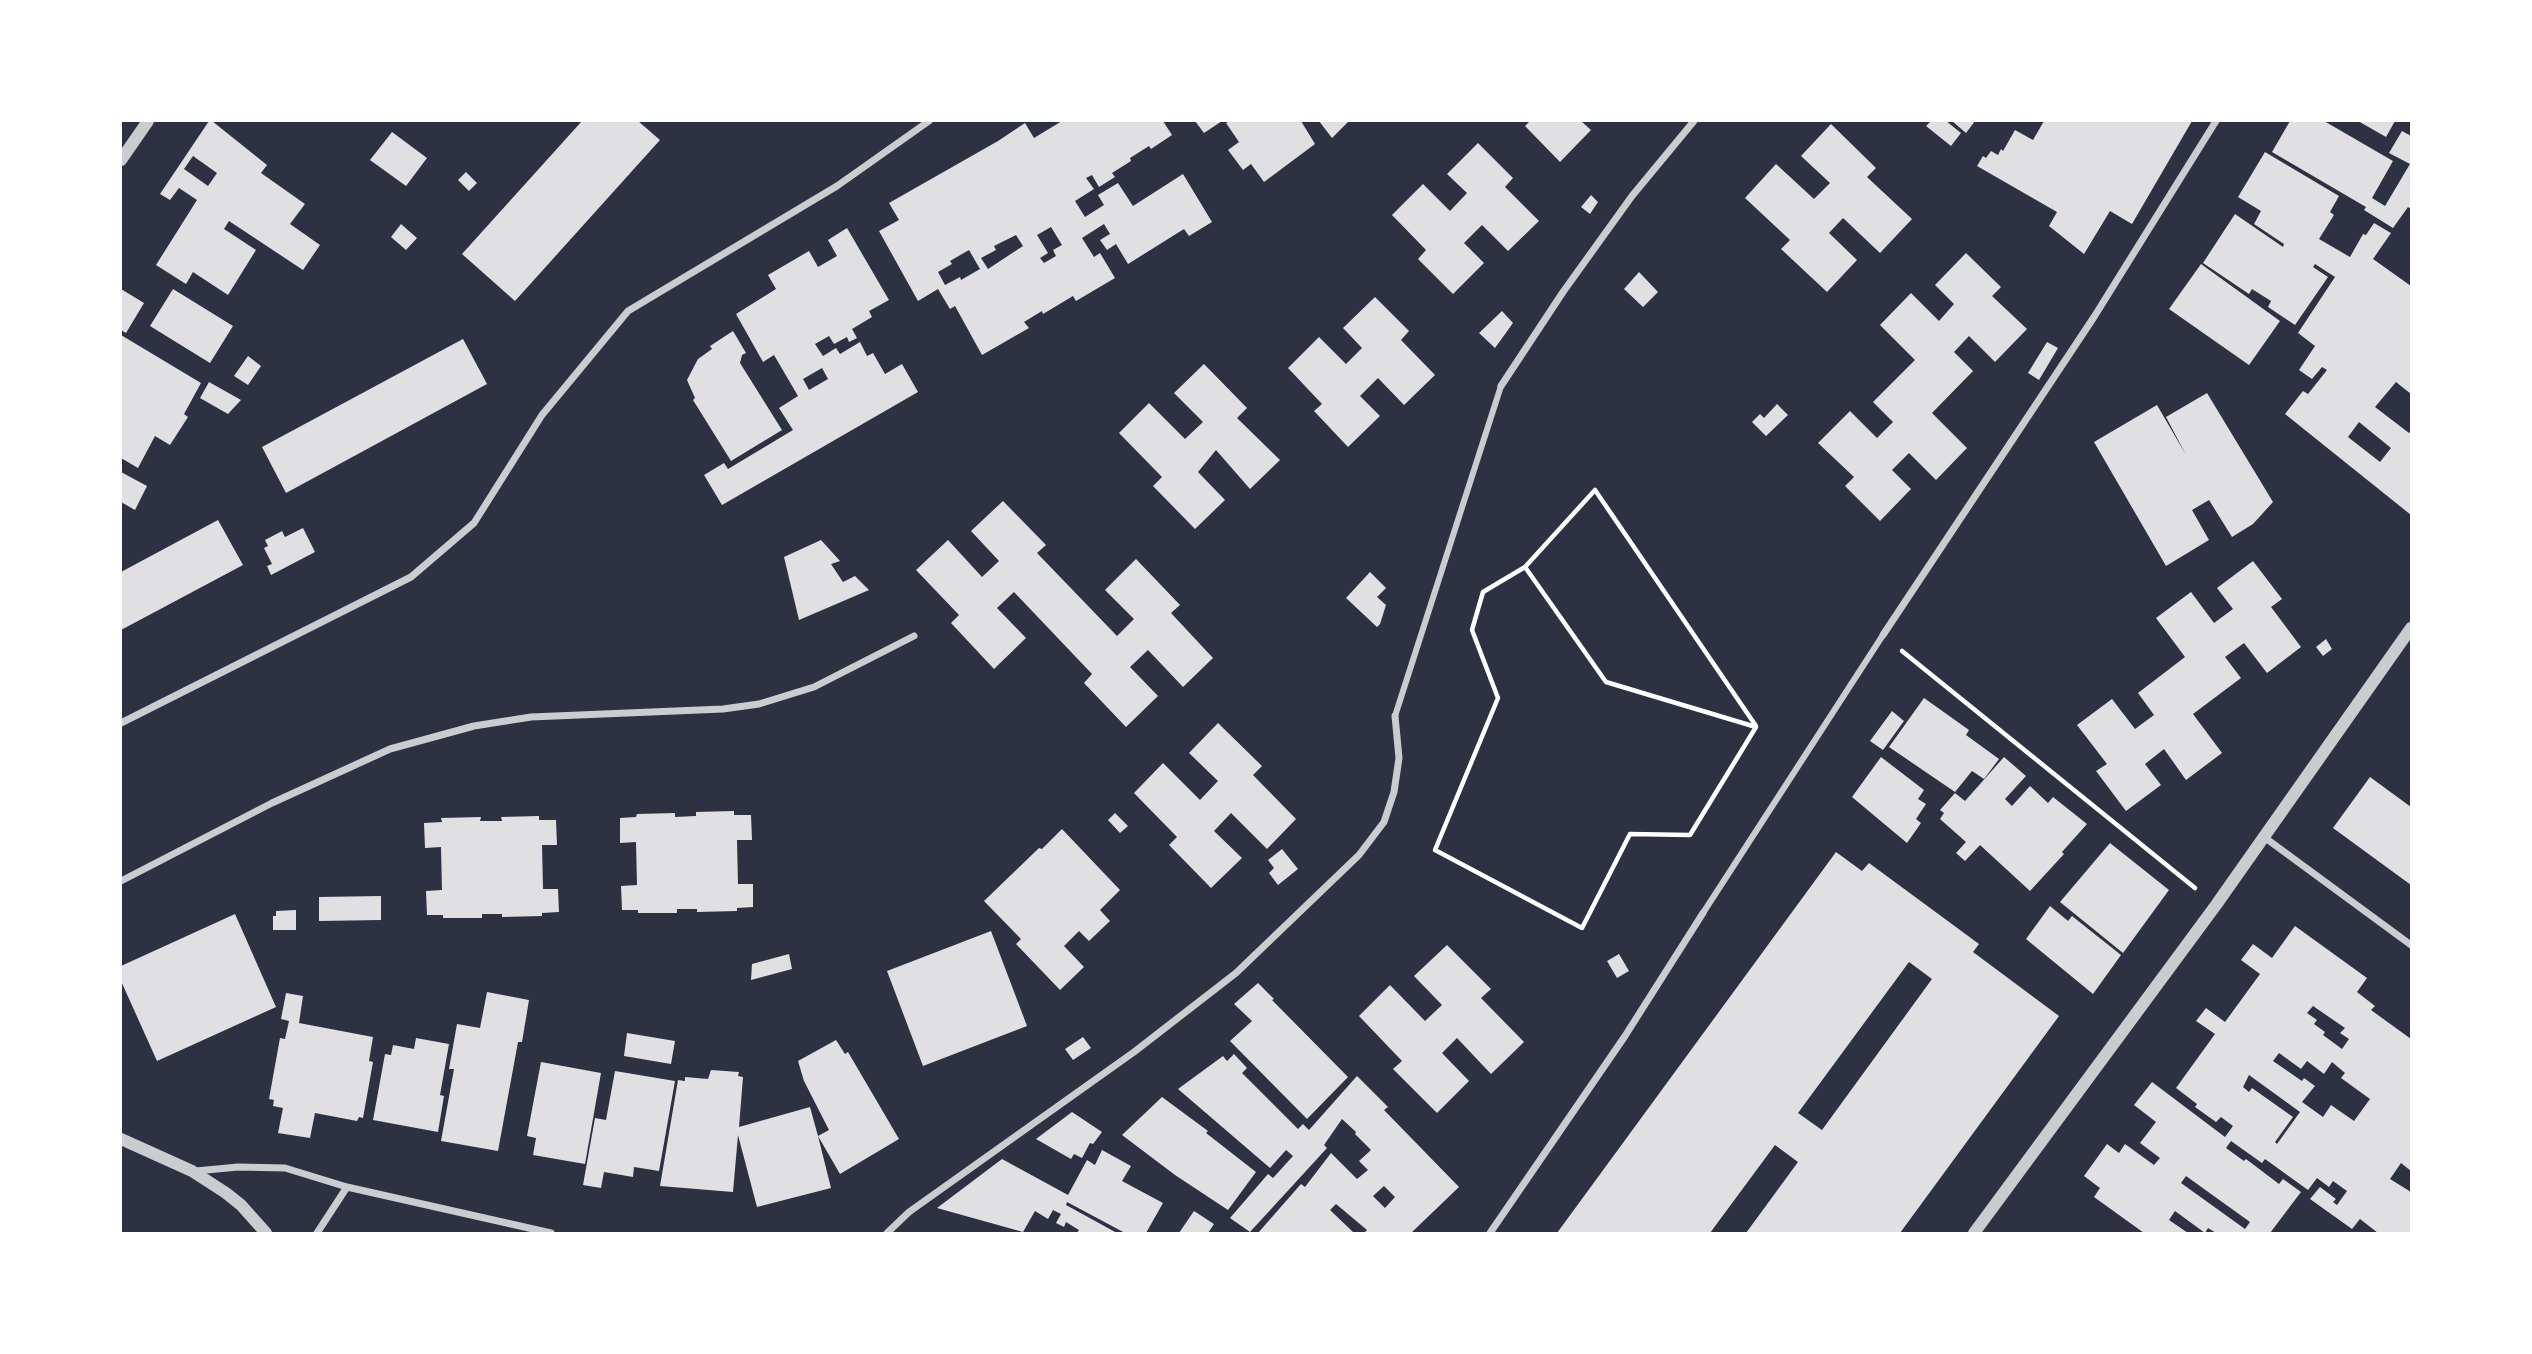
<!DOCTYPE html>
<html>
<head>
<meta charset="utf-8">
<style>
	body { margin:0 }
	#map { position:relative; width:2532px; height:1354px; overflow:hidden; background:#2d3142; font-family:Rubik,sans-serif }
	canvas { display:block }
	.frame { position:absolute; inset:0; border:122px solid #fff; pointer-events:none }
</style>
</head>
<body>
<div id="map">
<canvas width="2532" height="1354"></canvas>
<div class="frame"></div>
</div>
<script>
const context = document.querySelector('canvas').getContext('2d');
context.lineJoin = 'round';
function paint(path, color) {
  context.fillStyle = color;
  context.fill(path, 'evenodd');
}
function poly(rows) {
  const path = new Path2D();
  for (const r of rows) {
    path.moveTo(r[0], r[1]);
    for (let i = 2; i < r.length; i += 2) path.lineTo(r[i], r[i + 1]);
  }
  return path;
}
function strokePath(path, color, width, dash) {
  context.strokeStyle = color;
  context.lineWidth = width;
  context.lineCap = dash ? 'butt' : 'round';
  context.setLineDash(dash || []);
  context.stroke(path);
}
const building = poly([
	[209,121,212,121,267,165,261,173,305,204,290,224,320,245,303,270,229,221,224,229,256,250,228,295,193,272,186,284,156,265,197,200,179,188,170,200,160,194],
	[193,156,217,173,208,186,184,169],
	[582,121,638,121,660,140,515,301,462,254],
	[1062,121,1163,121,1172,135,1151,149,1149,146,1130,158,1131,161,1112,173,1115,177,1099,187,1092,175,1086,178,1094,189,1075,201,1085,217,1104,205,1098,195,1118,183,1133,206,1183,174,1212,222,1189,236,1184,229,1128,264,1116,244,1107,250,1100,240,1110,234,1104,224,1082,238,1094,257,1100,253,1115,278,1076,301,1073,296,1043,314,1042,311,1024,322,1029,328,982,355,955,306,950,309,938,289,918,301,879,231,899,220,889,203,998,141,1025,123,1034,138],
	[1051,227,1062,245,1053,250,1056,256,1044,263,1040,258,1048,253,1037,235],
	[1016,235,1023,246,988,269,981,258,996,250,994,246],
	[969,250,980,269,961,280,960,277,945,285,938,272,952,264,950,261],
	[1195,121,1222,121,1204,133],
	[1230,121,1301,121,1315,144,1264,182,1251,164,1243,170,1228,150,1239,142,1226,123],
	[1319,121,1349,121,1332,138],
	[1530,121,1581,121,1591,130,1560,162,1525,126],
	[1931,121,1946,121,1961,133,1951,146,1926,126],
	[1952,121,1975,121,1966,133],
	[2044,121,2192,121,2132,224,2110,211,2084,254,2049,226,2057,212,1977,166,1983,156,1986,158,1991,151,1998,155,2001,149,2003,151,2015,130,2033,140],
	[2290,121,2324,121,2393,161,2372,198,2385,206,2410,164,2389,153,2402,131,2411,136,2411,209,2408,207,2393,228,2364,210,2366,207,2272,152],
	[2358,121,2395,121,2386,137],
	[1831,124,1876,168,1867,177,1912,219,1880,253,1843,218,1829,233,1857,260,1827,292,1781,249,1790,240,1745,198,1776,164,1814,199,1830,183,1801,156],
	[392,132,427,158,406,186,370,160],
	[1478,143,1513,178,1505,187,1539,221,1508,251,1482,225,1464,243,1484,263,1453,294,1418,259,1426,250,1392,215,1423,184,1450,211,1467,193,1447,174],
	[2265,152,2339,196,2330,212,2334,215,2319,239,2350,257,2363,234,2366,235,2374,223,2391,233,2373,259,2411,286,2411,394,2396,382,2375,407,2409,433,2411,431,2411,515,2285,414,2303,391,2308,394,2327,370,2322,367,2312,379,2299,370,2315,346,2298,333,2335,277,2315,264,2313,267,2328,277,2295,325,2268,307,2271,301,2252,289,2249,294,2203,263,2235,214,2283,247,2284,244,2254,224,2261,211,2238,197],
	[2359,422,2391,448,2380,462,2348,437],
	[466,172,477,183,469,191,458,180],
	[1591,195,1598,202,1590,214,1581,207],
	[401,224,417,238,406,250,391,237],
	[847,228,889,300,869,311,872,317,852,329,857,338,849,342,847,337,834,344,829,336,815,344,823,356,836,348,840,354,860,342,867,356,873,353,885,374,902,364,918,392,722,505,704,475,724,463,728,469,793,430,779,408,798,396,774,355,763,362,736,314,776,289,768,275,809,251,818,267,837,256,828,240],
	[822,368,828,379,809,390,803,379],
	[1966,253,2001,287,1992,296,2027,329,1995,362,1969,336,1954,352,1973,371,1932,413,1967,448,1936,480,1909,453,1892,470,1911,489,1880,521,1845,486,1854,477,1818,443,1850,411,1877,438,1893,422,1873,402,1915,360,1880,325,1911,293,1939,321,1954,304,1935,285],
	[2201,264,2280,321,2249,365,2169,309],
	[1639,272,1658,292,1643,307,1624,289],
	[121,289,144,303,126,333,121,330],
	[173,289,233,326,210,363,150,326],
	[1375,297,1409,331,1401,340,1435,375,1404,405,1378,378,1360,396,1380,416,1348,447,1314,411,1322,404,1288,368,1319,337,1346,364,1362,348,1343,328],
	[1502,311,1513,323,1495,348,1479,333],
	[733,331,746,353,742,355,740,363,782,430,731,461,693,400,695,398,687,380,698,359,712,349,710,346],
	[121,335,201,383,184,414,188,417,170,445,155,436,138,468,121,458],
	[463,339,487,384,286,493,262,447],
	[2047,342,2058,348,2039,380,2028,373],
	[248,356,261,366,248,385,234,376],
	[1204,364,1247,408,1237,418,1280,460,1250,489,1216,450,1198,472,1225,500,1195,529,1153,486,1162,477,1119,433,1149,403,1185,439,1203,422,1174,393],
	[209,382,241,400,228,414,200,398],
	[2207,393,2273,502,2253,524,2232,537,2209,500,2192,510,2209,540,2166,566,2094,442,2157,405,2186,455,2166,417],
	[1777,404,1788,415,1766,436,1752,422,1760,414,1764,418],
	[121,472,147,486,135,510,121,502],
	[1003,501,1046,545,1037,553,1117,636,1134,619,1105,590,1136,559,1180,605,1171,613,1213,658,1183,687,1148,650,1130,667,1158,696,1126,727,1084,683,1092,674,1014,592,997,608,1026,638,994,669,951,623,959,615,916,570,948,540,982,577,999,561,971,531],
	[218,520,243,565,121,630,121,572],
	[303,528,315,552,271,575,267,566,272,564,264,548,268,546,265,540,282,531,285,537],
	[821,540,840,561,831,564,843,582,855,576,869,590,799,620,784,557],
	[2253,561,2282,599,2271,607,2301,647,2267,673,2244,643,2225,657,2241,678,2193,714,2222,753,2186,780,2164,749,2145,764,2161,785,2126,811,2096,771,2107,764,2077,725,2112,699,2135,729,2154,715,2138,693,2185,657,2156,618,2191,592,2214,623,2233,609,2217,588],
	[1370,572,1386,588,1377,597,1386,605,1380,624,1377,627,1346,598],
	[2326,639,2332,649,2323,656,2316,647],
	[1924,698,1969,730,1966,735,1999,759,1984,779,1972,771,1955,792,1889,747],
	[1892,711,1904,721,1883,750,1870,741],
	[1218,723,1262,766,1253,775,1296,819,1267,849,1231,813,1214,831,1242,858,1211,888,1169,845,1177,837,1134,793,1163,763,1200,800,1218,781,1189,753],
	[1881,757,1924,790,1918,799,1926,804,1916,819,1921,823,1907,843,1852,797],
	[2004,757,2026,776,2005,799,2012,806,2030,786,2048,803,2053,797,2087,824,2062,852,2064,854,2030,891,1980,845,1965,861,1956,853,1966,842,1940,819,1944,813,1940,810,1955,793,1965,801],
	[2370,777,2411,807,2411,885,2333,828],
	[734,811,734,815,751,815,752,840,737,840,738,884,753,884,753,907,737,908,737,911,697,912,697,909,677,909,677,913,638,913,638,910,622,910,621,886,637,885,636,842,620,843,620,818,636,817,637,814,675,813,675,817,696,816,696,812],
	[1115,813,1128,826,1120,833,1108,820],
	[539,816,539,820,556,820,557,845,542,845,543,889,558,889,559,912,542,913,542,916,502,917,502,914,482,914,482,918,443,918,443,915,427,915,426,891,442,890,441,847,425,848,424,823,442,822,441,818,481,817,480,821,502,821,501,817],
	[1062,829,1120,890,1100,910,1110,921,1089,941,1079,931,1064,946,1084,967,1060,990,1016,944,1021,939,984,901,1039,848,1042,849],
	[2110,843,2169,890,2123,953,2060,902],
	[1282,849,1298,869,1278,885,1269,873,1274,868,1268,860],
	[1836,852,1862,871,1869,863,1979,944,1973,952,2059,1016,1900,1233,1746,1233,1798,1162,1775,1145,1710,1233,1557,1233],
	[1909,962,1932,979,1822,1130,1798,1113],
	[381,896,381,920,319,921,319,897],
	[2050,906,2068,921,2072,916,2121,955,2093,994,2026,939],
	[296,910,296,930,273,930,273,916,276,916,276,911],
	[235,914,276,1007,157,1061,121,981,121,966],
	[2295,926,2367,978,2357,992,2375,1006,2371,1010,2411,1039,2411,1171,2401,1163,2390,1179,2411,1192,2411,1233,2378,1233,2360,1219,2352,1229,2310,1199,2320,1187,2336,1199,2333,1202,2337,1205,2347,1191,2333,1181,2329,1187,2317,1178,2308,1190,2265,1159,2262,1163,2231,1141,2226,1148,2244,1161,2246,1159,2279,1184,2283,1179,2301,1192,2270,1233,2216,1233,2208,1228,2205,1233,2175,1211,2169,1220,2188,1233,2144,1233,2094,1197,2100,1188,2084,1176,2107,1144,2119,1153,2125,1144,2154,1165,2160,1158,2140,1143,2156,1122,2134,1105,2152,1082,2225,1137,2233,1126,2221,1117,2216,1122,2195,1107,2197,1104,2176,1088,2215,1034,2196,1021,2206,1008,2225,1022,2260,974,2241,960,2253,944,2272,958],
	[2313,1006,2345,1028,2340,1033,2349,1039,2342,1049,2323,1035,2325,1032,2314,1024,2317,1020,2307,1013],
	[2279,1053,2301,1069,2307,1061,2324,1074,2332,1062,2345,1073,2341,1078,2370,1099,2354,1121,2331,1105,2323,1117,2302,1102,2315,1086,2304,1078,2302,1081,2273,1061],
	[2249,1075,2300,1112,2277,1144,2275,1142,2293,1117,2252,1088,2249,1092,2243,1087],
	[2186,1176,2250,1222,2245,1229,2181,1183],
	[991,931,1027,1026,923,1066,887,971],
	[1447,945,1491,989,1481,998,1524,1042,1491,1074,1457,1038,1442,1053,1469,1081,1437,1113,1393,1069,1402,1061,1359,1016,1390,985,1425,1021,1442,1005,1414,976],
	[789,954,792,969,751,980,752,964],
	[1619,954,1629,971,1617,978,1607,961],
	[1258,983,1274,999,1272,1000,1348,1077,1307,1119,1230,1041,1252,1021,1234,1004],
	[487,992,529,1000,522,1042,518,1042,498,1151,441,1141,454,1069,449,1069,457,1024,480,1028],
	[286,993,303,996,299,1023,373,1037,369,1061,373,1062,363,1118,359,1117,357,1121,315,1113,310,1138,278,1133,283,1108,273,1106,274,1100,269,1099,280,1038,285,1039,289,1021,281,1019],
	[627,1033,675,1041,671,1064,624,1056],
	[1083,1037,1091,1048,1073,1060,1065,1049],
	[416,1038,449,1044,440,1095,444,1096,438,1132,373,1120,385,1054,391,1055,393,1045,414,1049],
	[836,1040,845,1054,848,1052,899,1139,840,1174,818,1136,831,1188,757,1207,738,1135,733,1192,660,1186,678,1080,685,1081,685,1077,708,1079,711,1070,739,1072,738,1076,743,1077,739,1127,810,1107,818,1136,829,1130,804,1081,798,1061],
	[1234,1054,1247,1068,1242,1073,1298,1129,1303,1124,1309,1130,1357,1076,1388,1107,1384,1110,1459,1187,1411,1233,1364,1233,1367,1230,1336,1204,1330,1210,1353,1232,1352,1233,1258,1233,1301,1184,1305,1187,1331,1153,1357,1179,1368,1170,1359,1161,1371,1150,1355,1134,1356,1132,1342,1119,1324,1145,1327,1148,1250,1232,1230,1218,1268,1174,1273,1178,1293,1156,1286,1150,1270,1168,1178,1089,1223,1056,1227,1061],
	[1384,1186,1395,1197,1385,1208,1373,1196],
	[541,1062,601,1073,585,1164,533,1155,536,1138,527,1136],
	[615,1071,675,1081,659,1171,634,1167,633,1177,604,1172,601,1188,583,1185,595,1118,606,1120],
	[1162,1097,1208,1131,1206,1133,1256,1172,1228,1210,1175,1175,1122,1135],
	[1072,1112,1102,1132,1093,1144,1090,1143,1082,1158,1074,1154,1071,1159,1036,1139],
	[1102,1150,1131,1166,1122,1181,1163,1203,1146,1233,1125,1233,1067,1202,1066,1205,1117,1233,1077,1233,1079,1230,1066,1222,1064,1227,1056,1223,1061,1214,1053,1210,1048,1219,1035,1211,1023,1232,937,1208,1002,1159,1068,1195,1087,1160,1095,1165],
	[1194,1211,1214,1224,1208,1233,1179,1233]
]);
const path = poly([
	[1525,567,1606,682,1756,727,1690,835,1630,834,1582,928,1435,850,1498,698,1472,630,1483,592,1525,567],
	[1525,567,1595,490,1756,726],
	[1902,651,2195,888]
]);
const pedestrian = poly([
	[1395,716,1501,386],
	[1703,913,1883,635]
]);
const minor = poly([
	[1501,386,1563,292,1632,196,1694,121],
	[1883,635,2094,317,2216,121],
	[121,723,411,577,474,523,542,415,628,311,837,186,929,121],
	[2264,837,2411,945],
	[121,881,272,803,390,749,474,726,531,717,723,709,759,704,814,687,914,636],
	[196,1171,238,1167,285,1168,347,1187,551,1233],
	[317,1233,347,1187],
	[887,1233,909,1212,1134,1052,1236,973,1359,855,1384,822,1394,792,1399,758,1395,716],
	[1490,1233,1625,1036,1703,913]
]);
const tertiary = poly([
	[121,160,148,121],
	[121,1139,192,1171,226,1193,241,1205,266,1233],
	[1974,1233,2216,905,2411,628]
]);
paint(building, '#e0e0e3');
strokePath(path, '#fff', 4.5);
strokePath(pedestrian, '#caccd0', 6);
strokePath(minor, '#caccd0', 7);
strokePath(tertiary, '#caccd0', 12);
</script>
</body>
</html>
